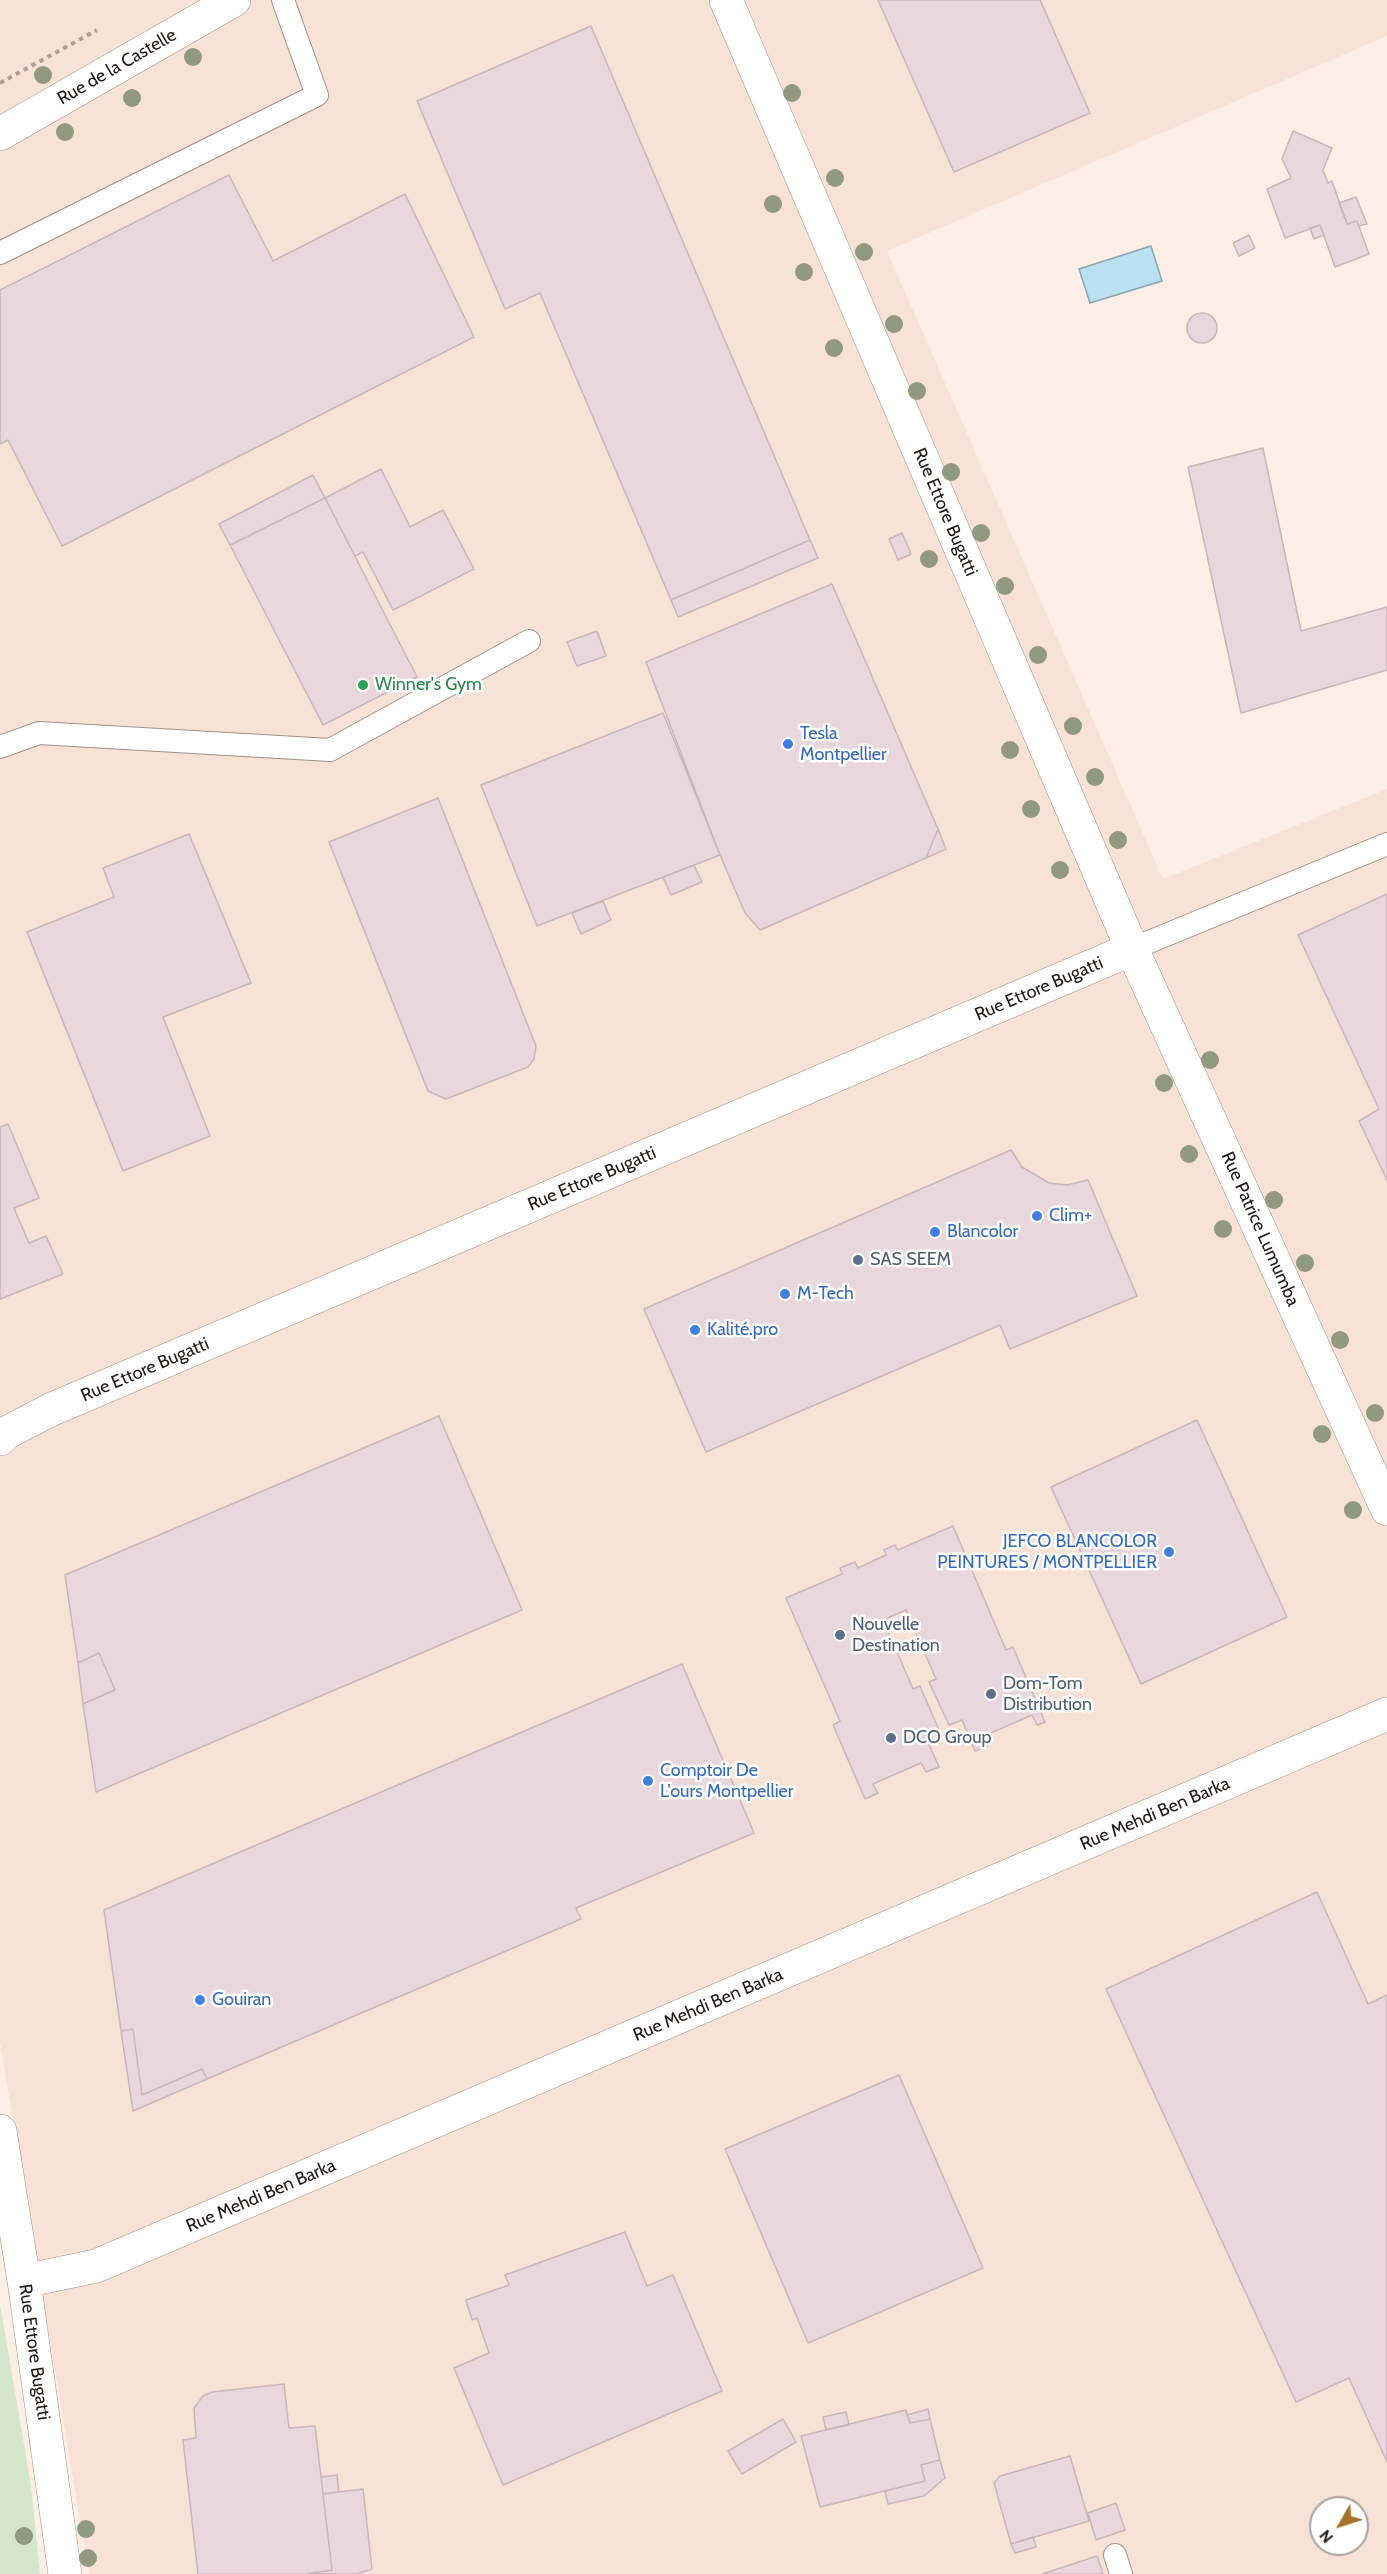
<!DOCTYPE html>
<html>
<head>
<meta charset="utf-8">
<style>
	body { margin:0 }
	#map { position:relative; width:1387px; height:2574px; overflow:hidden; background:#feefe6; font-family:Cabin,sans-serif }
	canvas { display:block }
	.north { position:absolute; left:1309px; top:2496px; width:60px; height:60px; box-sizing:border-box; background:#fff; border:2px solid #a5a3a2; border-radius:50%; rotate:231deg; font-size:16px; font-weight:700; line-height:24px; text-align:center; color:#1e1916 }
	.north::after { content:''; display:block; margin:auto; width:21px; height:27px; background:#a6732a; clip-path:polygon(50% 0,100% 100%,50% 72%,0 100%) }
</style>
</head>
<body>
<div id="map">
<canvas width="1387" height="2574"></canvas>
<div class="north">N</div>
</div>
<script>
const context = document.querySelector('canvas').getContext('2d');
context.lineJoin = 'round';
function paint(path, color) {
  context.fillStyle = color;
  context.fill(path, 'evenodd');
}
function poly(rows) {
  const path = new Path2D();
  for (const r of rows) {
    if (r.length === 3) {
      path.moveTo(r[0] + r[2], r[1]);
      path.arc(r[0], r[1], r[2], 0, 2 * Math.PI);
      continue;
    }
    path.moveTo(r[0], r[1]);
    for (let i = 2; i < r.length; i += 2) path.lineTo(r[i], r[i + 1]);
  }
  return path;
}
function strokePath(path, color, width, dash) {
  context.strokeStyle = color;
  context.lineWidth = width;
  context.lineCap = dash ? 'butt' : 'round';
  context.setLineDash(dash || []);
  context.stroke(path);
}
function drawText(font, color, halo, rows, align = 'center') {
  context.font = font + ' Cabin,sans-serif';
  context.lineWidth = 5;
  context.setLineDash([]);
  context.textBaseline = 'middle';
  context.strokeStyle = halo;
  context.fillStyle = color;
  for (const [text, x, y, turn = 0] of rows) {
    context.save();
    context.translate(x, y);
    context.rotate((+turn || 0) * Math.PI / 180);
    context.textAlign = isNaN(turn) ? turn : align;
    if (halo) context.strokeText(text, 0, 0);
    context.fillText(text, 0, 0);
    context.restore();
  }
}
const built = poly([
	[0,0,1387,0,1387,36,887,251,1163,879,1387,789,1387,2574,89,2574,0,2042],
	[1321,2508,1357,2508,1357,2544,1321,2544]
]);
const green = poly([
	[0,2304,31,2485,40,2574,0,2574]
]);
const water = poly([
	[1151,246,1162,281,1090,303,1079,269,1151,246]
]);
const building = poly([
	[878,0,1040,0,1090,113,954,172,878,0],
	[591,26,810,540,671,600,540,293,505,309,417,101,591,26],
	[1293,131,1332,148,1323,170,1328,183,1332,181,1347,224,1357,221,1369,254,1335,267,1320,225,1285,238,1267,189,1291,178,1282,159,1293,131],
	[229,175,273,261,405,194,474,337,62,546,8,440,0,444,0,290,229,175],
	[1356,197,1367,224,1359,226,1357,221,1347,224,1339,203,1356,197],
	[1320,225,1324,235,1314,239,1310,228,1320,225],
	[1249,235,1255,248,1239,256,1233,243,1249,235],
	[1202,328,15],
	[1263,448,1301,631,1387,607,1387,670,1241,713,1188,467,1263,448],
	[381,469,410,527,443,510,474,569,393,610,363,552,355,556,325,498,381,469],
	[313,475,325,498,230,545,219,524,313,475],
	[325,498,417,677,323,725,230,545,325,498],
	[902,533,911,554,898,560,889,539,902,533],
	[810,540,818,558,678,617,671,600,810,540],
	[832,584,938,829,926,858,760,930,745,913,720,855,646,662,832,584],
	[597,631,606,656,577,666,567,642,597,631],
	[663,713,720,855,537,926,481,785,663,713],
	[438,798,536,1046,534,1059,528,1067,446,1099,428,1091,329,842,438,798],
	[938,829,946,849,926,858,938,829],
	[189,834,251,983,163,1017,210,1136,123,1171,27,932,114,897,103,868,189,834],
	[694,865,702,882,671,895,663,877,694,865],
	[1387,894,1387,1180,1359,1121,1379,1109,1298,935,1387,894],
	[603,901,611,920,581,934,572,913,603,901],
	[8,1124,39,1198,14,1208,29,1243,46,1236,63,1274,0,1299,0,1127,8,1124],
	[1011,1150,1022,1167,1049,1183,1067,1185,1088,1180,1137,1296,1010,1349,1000,1325,706,1452,644,1309,1011,1150],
	[439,1416,522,1610,96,1792,83,1704,115,1690,99,1653,78,1663,65,1575,439,1416],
	[1197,1420,1287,1617,1141,1684,1051,1487,1197,1420],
	[953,1526,1006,1650,1013,1647,1045,1722,1037,1725,1032,1715,984,1736,988,1746,975,1751,962,1720,949,1725,929,1682,936,1679,906,1610,883,1620,913,1689,920,1686,939,1730,925,1735,939,1767,926,1772,921,1763,873,1784,878,1793,865,1799,833,1725,840,1721,786,1598,842,1574,840,1568,855,1562,858,1568,886,1555,884,1550,895,1545,898,1550,953,1526],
	[99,1653,115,1690,83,1704,78,1663,99,1653],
	[682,1664,754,1833,576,1908,581,1919,207,2079,202,2069,142,2095,133,2029,121,2031,104,1910,682,1664],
	[1317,1892,1368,2004,1387,1995,1387,2462,1349,2378,1296,2402,1106,1989,1317,1892],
	[133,2029,142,2095,202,2069,207,2079,133,2111,121,2031,133,2029],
	[899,2075,983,2268,808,2343,725,2149,899,2075],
	[625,2232,647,2286,673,2275,722,2391,503,2485,454,2368,489,2353,477,2318,472,2320,466,2300,509,2285,505,2275,625,2232],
	[284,2384,289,2428,315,2426,332,2570,306,2574,198,2574,183,2440,196,2438,194,2408,203,2396,212,2392,284,2384],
	[928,2409,930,2419,910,2423,907,2415,928,2409],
	[906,2410,910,2423,930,2419,940,2460,921,2465,925,2481,820,2507,801,2436,906,2410],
	[846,2412,849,2425,826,2430,823,2417,846,2412],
	[783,2419,796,2442,742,2474,728,2451,783,2419],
	[1070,2456,1089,2521,1011,2544,994,2483,1000,2476,1070,2456],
	[940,2460,945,2478,924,2496,888,2504,885,2491,925,2481,921,2465,940,2460],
	[337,2475,339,2492,323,2494,321,2477,337,2475],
	[363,2489,372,2569,357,2574,306,2574,332,2570,323,2494,363,2489],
	[1116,2503,1125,2530,1096,2540,1088,2513,1116,2503],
	[1033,2537,1036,2547,1015,2553,1011,2544,1033,2537],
	[1097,2556,1103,2574,1042,2574,1097,2556]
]);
const path = poly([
	[0,83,97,30]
]);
const lane = poly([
	[0,253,317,95,283,0],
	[0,747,39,733,330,750,529,641],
	[1132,949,1387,844],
	[1115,2555,1121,2574]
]);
const street = poly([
	[726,0,1132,949,1387,1509],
	[0,134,234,0],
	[0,1439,8,1432,50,1410,1132,949],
	[0,2131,24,2281,65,2574],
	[24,2281,96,2266,1387,1714]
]);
const trees = [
	[193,57],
	[43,75],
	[792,93],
	[132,98],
	[65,132],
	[835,178],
	[773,204],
	[864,252],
	[804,272],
	[894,324],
	[834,348],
	[917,391],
	[951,472],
	[981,533],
	[929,559],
	[1005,586],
	[1038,655],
	[1073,726],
	[1010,750],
	[1095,777],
	[1031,809],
	[1118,840],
	[1060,870],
	[1210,1060],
	[1164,1083],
	[1189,1154],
	[1274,1200],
	[1223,1229],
	[1305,1263],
	[1340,1340],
	[1375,1413],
	[1322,1434],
	[1353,1510],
	[86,2529],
	[24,2536],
	[88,2558]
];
const markers = [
	[363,685,6,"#2e9e5b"],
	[788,744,6,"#3f7fe0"],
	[1037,1216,6,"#3f7fe0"],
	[935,1232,6,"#3f7fe0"],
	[858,1260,6,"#5c6f8a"],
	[785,1294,6,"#3f7fe0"],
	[695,1330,6,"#3f7fe0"],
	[1169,1552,6,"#3f7fe0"],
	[840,1635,6,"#5c6f8a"],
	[991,1694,6,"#5c6f8a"],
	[891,1738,6,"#5c6f8a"],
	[648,1781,6,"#3f7fe0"],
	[200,2000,6,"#3f7fe0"]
];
const streetNames = [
	["Rue de la Castelle",117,67,-30],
	["Rue Ettore Bugatti",945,512,67],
	["Rue Ettore Bugatti",1039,989,-23],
	["Rue Ettore Bugatti",592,1179,-23],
	["Rue Patrice Lumumba",1260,1229,66],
	["Rue Ettore Bugatti",145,1370,-23],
	["Rue Mehdi Ben Barka",1155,1814,-23],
	["Rue Mehdi Ben Barka",708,2005,-23],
	["Rue Mehdi Ben Barka",261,2196,-23],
	["Rue Ettore Bugatti",34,2352,82]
];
const leisureNames = [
	["Winner's Gym",375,685]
];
const shopNames = [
	["Tesla",800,734],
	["Montpellier",800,755],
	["Clim+",1049,1216],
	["Blancolor",947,1232],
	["M-Tech",797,1294],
	["Kalité.pro",707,1330],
	["JEFCO BLANCOLOR",1157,1542,"right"],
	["PEINTURES / MONTPELLIER",1157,1563,"right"],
	["Comptoir De",660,1771],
	["L'ours Montpellier",660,1792],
	["Gouiran",212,2000]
];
const serviceNames = [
	["SAS SEEM",870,1260],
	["Nouvelle",852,1625],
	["Destination",852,1646],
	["Dom-Tom",1003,1684],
	["Distribution",1003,1705],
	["DCO Group",903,1738]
];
paint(built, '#f8e2d5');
paint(green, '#d4e7cb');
paint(water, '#b9e1f1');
strokePath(water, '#8aa5af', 1.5);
paint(building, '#e8d7dc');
strokePath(building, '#c7b7bc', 1.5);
strokePath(lane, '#a0928a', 24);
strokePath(street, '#a0928a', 34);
strokePath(path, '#aba099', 4, [4.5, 4.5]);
strokePath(lane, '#fff', 22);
strokePath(street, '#fff', 33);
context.fillStyle = '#919a7e';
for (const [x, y] of trees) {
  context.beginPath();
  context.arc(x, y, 9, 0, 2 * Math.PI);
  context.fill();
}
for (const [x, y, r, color] of markers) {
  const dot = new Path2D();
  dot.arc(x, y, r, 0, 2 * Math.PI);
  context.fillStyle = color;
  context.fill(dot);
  strokePath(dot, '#fff', 2);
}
drawText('18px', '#1e1916', '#fff', streetNames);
drawText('18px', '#27864d', '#fff', leisureNames, 'left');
drawText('18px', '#366cbe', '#fff', shopNames, 'left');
drawText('18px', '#4e5e75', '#fff', serviceNames, 'left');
</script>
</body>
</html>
